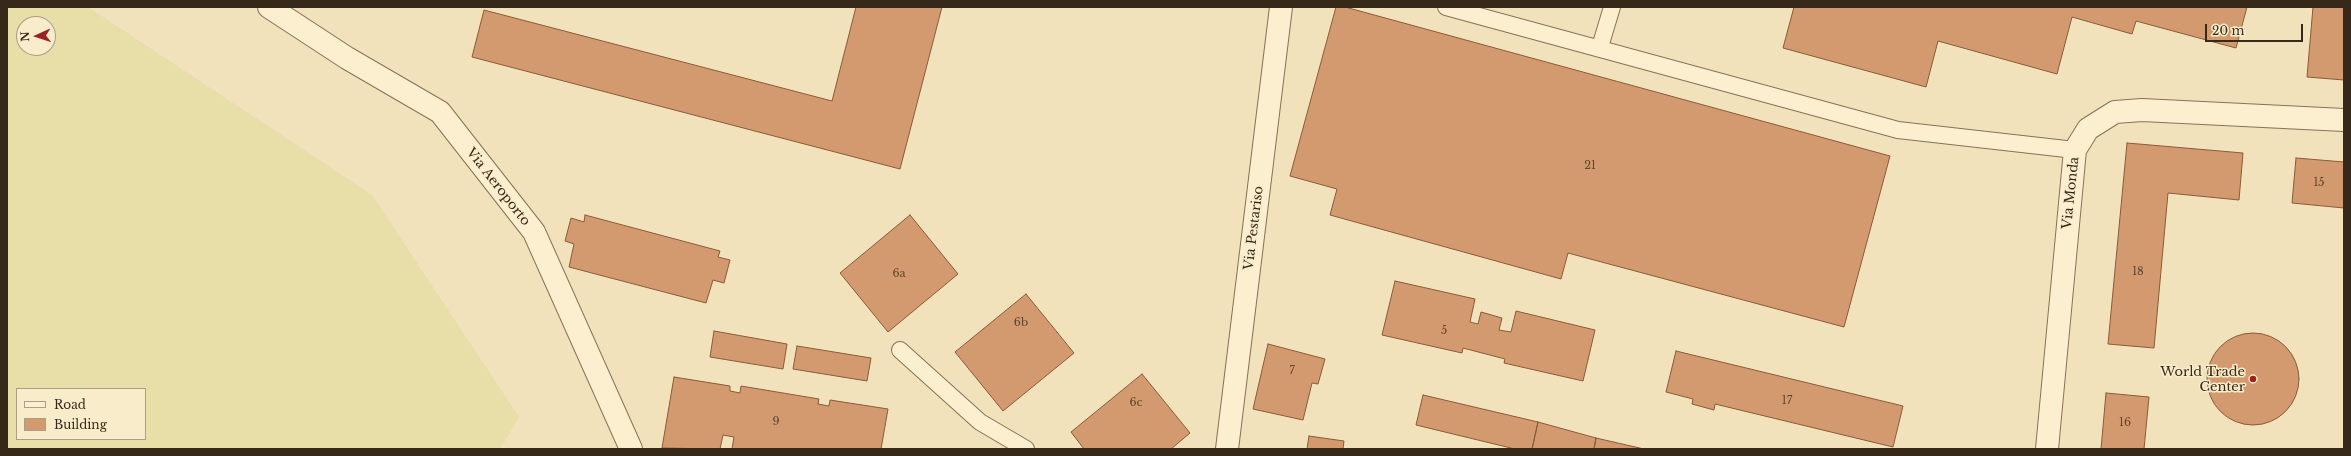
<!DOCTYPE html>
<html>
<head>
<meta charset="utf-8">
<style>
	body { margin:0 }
	#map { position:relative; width:2351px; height:456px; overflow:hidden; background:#f1e2bb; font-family:"Libre Baskerville",serif }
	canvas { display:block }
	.frame { position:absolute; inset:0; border:8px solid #37291a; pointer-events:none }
	.legend { position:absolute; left:16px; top:388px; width:130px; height:52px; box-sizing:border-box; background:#f8eccb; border:1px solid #ab9e84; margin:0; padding:5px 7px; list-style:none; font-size:12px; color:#37291a }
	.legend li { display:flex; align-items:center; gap:8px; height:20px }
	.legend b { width:20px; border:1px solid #ab9e84 }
	.north { position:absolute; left:16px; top:16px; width:40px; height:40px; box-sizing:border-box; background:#f8eccb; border:1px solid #ab9e84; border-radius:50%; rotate:267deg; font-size:11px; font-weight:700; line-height:16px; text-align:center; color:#37291a }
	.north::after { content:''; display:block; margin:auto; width:14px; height:18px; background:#9c2220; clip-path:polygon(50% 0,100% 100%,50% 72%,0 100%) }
	.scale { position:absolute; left:2205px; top:24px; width:98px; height:18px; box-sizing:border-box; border:2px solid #37291a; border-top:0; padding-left:5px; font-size:12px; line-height:14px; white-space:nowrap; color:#37291a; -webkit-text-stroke:3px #f8eccb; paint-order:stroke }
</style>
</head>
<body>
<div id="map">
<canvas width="2351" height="456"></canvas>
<div class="frame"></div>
<ul class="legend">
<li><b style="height:5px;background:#fbefcf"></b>Road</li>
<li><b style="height:11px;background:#d29a6e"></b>Building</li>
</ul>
<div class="north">N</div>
<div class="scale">20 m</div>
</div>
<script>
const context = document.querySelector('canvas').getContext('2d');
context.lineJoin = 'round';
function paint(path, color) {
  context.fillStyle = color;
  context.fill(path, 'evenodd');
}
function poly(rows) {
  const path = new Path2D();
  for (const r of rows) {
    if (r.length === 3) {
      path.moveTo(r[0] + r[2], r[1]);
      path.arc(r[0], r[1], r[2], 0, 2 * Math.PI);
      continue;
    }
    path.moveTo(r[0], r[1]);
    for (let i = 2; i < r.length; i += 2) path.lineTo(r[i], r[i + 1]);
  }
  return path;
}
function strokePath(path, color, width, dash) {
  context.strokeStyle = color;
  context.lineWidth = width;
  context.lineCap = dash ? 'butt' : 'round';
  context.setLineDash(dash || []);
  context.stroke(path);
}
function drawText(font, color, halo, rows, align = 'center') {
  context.font = font + ' "Libre Baskerville",serif';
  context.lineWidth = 3;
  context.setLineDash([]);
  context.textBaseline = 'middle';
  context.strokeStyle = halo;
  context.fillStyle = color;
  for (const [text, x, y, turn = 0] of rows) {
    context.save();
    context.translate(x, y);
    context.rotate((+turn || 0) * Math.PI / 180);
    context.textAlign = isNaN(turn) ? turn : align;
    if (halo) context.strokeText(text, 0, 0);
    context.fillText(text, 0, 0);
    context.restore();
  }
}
const farmland = poly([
	[7,7,88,7,372,195,519,417,500,449,7,449],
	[24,24,48,24,48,48,24,48],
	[17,389,145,389,145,439,17,439]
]);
const building = poly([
	[856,7,942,7,900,169,472,57,484,10,832,101,856,7],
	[1336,7,1345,7,1890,156,1844,327,1568,253,1561,279,1330,215,1337,189,1290,176,1336,7],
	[1794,7,2247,7,2236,48,2136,21,2132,34,2072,17,2057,74,1938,41,1926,87,1783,48,1794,7],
	[2313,7,2344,7,2344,80,2307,77,2313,7],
	[2127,143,2243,153,2239,200,2168,193,2154,348,2108,344,2127,143],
	[2296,158,2344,162,2344,208,2292,203,2296,158],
	[585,215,720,251,718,257,730,260,724,283,713,280,706,303,569,267,574,244,565,241,571,218,584,222,585,215],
	[910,215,958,274,888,332,840,273,910,215],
	[1395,281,1475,299,1470,322,1478,324,1481,312,1502,318,1499,330,1511,332,1516,311,1595,330,1583,381,1504,363,1505,359,1463,348,1462,353,1382,335,1395,281],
	[1026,294,1074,353,1003,411,955,352,1026,294],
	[714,331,787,344,783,369,710,357,714,331],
	[2253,379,46],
	[1268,344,1325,359,1318,384,1312,383,1303,420,1253,409,1268,344],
	[797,346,871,358,867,381,793,369,797,346],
	[1676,351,1903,406,1893,447,1715,404,1714,410,1692,404,1693,399,1666,392,1676,351],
	[1142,374,1190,433,1171,449,1084,449,1071,432,1142,374],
	[674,377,730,386,730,391,740,393,741,386,819,399,818,404,829,406,830,400,888,409,881,449,732,449,734,437,723,435,720,449,662,448,674,377],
	[2106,393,2149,397,2144,449,2101,449,2106,393],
	[1423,395,1538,422,1532,449,1515,449,1416,425,1423,395],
	[1538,422,1596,438,1594,449,1532,449,1538,422],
	[1309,436,1344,441,1343,449,1307,449,1309,436],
	[1596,438,1644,449,1594,449,1596,438]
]);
const lane = poly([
	[1446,7,1898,130,2075,150],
	[1600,47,1612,7],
	[900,350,980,422,1026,449]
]);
const street = poly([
	[269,7,347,58,440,112,534,232,631,449],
	[1227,449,1281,7],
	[2047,449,2075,150,2088,129,2115,112,2142,110,2344,120]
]);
const markers = [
	[2253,379,4,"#9c2220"]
];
const numberNames = [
	["21",1590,166],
	["15",2319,183],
	["18",2138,272],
	["6a",899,274],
	["6b",1021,323],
	["5",1444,331],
	["7",1292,371],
	["17",1787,401],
	["6c",1136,403],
	["9",776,422],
	["16",2125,423]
];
const streetNames = [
	["Via Aeroporto",498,187,52],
	["Via Monda",2071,193,-84],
	["Via Pestariso",1254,228,-83]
];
const poiNames = [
	["World Trade",2245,372],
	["Center",2245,387]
];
paint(farmland, '#e7dea8');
paint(building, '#d29a6e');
strokePath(building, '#8a5a38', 1);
strokePath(lane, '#897154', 18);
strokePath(street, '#897154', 24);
strokePath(lane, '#fbefcf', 16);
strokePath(street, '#fbefcf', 22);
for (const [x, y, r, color] of markers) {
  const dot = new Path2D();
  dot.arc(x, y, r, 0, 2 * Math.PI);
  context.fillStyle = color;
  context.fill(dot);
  strokePath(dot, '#f8eccb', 1.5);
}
drawText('11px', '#5e452f', null, numberNames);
drawText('13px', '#37291a', '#f8eccb', streetNames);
drawText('13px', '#37291a', '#f8eccb', poiNames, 'right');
</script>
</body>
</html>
